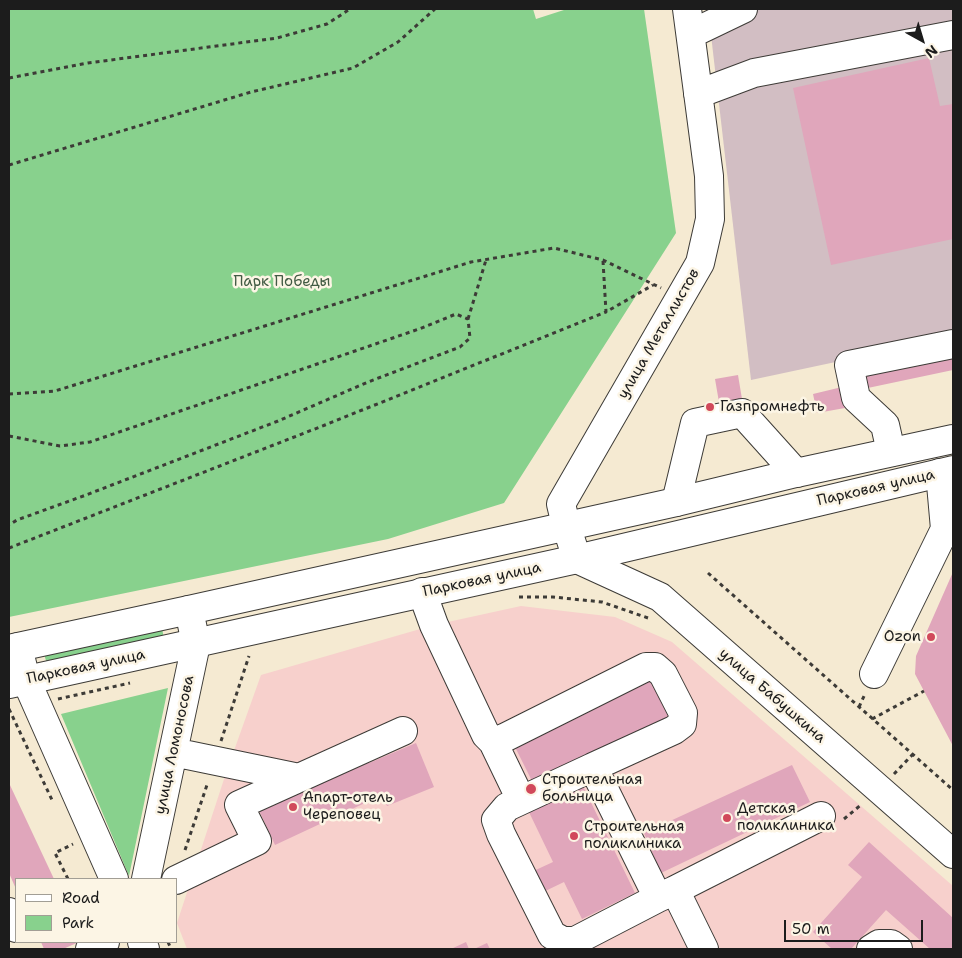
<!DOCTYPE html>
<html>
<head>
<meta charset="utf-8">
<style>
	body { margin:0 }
	#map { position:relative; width:962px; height:958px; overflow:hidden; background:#f5ead2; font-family:"Shantell Sans",sans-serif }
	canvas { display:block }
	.frame { position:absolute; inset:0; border:10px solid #1c1c1c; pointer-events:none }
	.legend { position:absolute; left:15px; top:878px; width:162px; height:65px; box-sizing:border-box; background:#fcf5e5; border:1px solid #a29e95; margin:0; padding:6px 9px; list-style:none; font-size:15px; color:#1c1c1c }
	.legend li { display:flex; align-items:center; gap:10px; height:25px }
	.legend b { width:25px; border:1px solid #a29e95 }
	.north { position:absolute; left:897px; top:15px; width:50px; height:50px; -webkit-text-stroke:4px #fcf5e5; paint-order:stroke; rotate:141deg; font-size:14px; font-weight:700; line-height:20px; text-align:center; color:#1c1c1c }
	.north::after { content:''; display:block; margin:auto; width:18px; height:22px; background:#1c1c1c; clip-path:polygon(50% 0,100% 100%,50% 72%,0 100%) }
	.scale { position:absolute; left:784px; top:920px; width:139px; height:22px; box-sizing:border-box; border:2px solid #1c1c1c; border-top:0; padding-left:6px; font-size:15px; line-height:18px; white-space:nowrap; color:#1c1c1c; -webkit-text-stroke:4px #fcf5e5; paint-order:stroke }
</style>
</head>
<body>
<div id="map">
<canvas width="962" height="958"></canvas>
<div class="frame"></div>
<ul class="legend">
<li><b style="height:6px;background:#fff"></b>Road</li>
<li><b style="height:14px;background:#88d18d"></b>Park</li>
</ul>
<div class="north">N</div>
<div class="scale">50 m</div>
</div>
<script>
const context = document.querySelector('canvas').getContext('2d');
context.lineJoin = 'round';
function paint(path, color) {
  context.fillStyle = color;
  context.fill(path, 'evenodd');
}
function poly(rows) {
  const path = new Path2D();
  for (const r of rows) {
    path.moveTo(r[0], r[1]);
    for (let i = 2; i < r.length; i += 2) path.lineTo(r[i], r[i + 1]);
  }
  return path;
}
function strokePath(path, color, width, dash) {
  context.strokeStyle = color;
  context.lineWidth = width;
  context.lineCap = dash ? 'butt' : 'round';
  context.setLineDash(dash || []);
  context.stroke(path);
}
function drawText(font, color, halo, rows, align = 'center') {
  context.font = font + ' "Shantell Sans",sans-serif';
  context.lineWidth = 5;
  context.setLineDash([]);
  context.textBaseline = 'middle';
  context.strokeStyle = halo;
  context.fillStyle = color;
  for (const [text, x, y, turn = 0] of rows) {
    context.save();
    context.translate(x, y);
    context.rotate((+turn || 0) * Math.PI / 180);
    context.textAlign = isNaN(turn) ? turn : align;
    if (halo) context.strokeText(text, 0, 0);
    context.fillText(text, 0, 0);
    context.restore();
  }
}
const built = poly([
	[521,606,615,617,672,642,953,886,953,949,187,949,177,923,226,773,261,675,434,625]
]);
const industrial = poly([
	[708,9,953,9,953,337,751,380]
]);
const green = poly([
	[9,9,533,9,536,19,567,9,644,9,676,233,504,503,388,539,9,617],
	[162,628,164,639,47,664,44,654],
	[168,688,129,876,61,714]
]);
const building = poly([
	[929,58,940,106,953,104,953,239,831,265,793,88],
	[953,352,953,370,863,389,859,370],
	[738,375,743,405,720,408,715,379],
	[842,387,845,408,817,413,813,394],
	[953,572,953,746,915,674,916,656],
	[652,679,671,718,534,785,515,747],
	[416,743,434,787,387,806,382,795,275,845,258,808,365,758,369,763],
	[792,765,810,802,661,873,644,833],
	[9,783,54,879,16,879,16,889,9,873],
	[582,784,635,893,582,919,564,882,537,895,527,874,553,862,528,810],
	[869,842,953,918,953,949,930,949,886,910,851,949,832,949,813,932,862,877,848,865],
	[41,942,79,942,63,949,44,949],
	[466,942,469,949,451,949],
	[487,943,490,949,474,949]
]);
const path = poly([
	[9,78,88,63,277,38,327,24,350,9],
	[9,165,251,92,353,68,398,42,435,9],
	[603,261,606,312,653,285],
	[468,319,486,260],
	[9,394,55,391,471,262,554,248,603,260,661,288],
	[9,436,60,446,90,442,419,329,456,314,468,319,470,338,460,347,368,382,278,421,86,495,17,520,9,525],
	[9,548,325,425,606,312],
	[708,573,953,790],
	[519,597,553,597,602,602,648,618],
	[58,699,130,683],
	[859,707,865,694],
	[9,709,53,802],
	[872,719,924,691],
	[221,741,249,656],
	[894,774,913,754],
	[844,819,862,804],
	[185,850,208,782],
	[68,879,55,853,73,844],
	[168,942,171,949]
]);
const minor = poly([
	[687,9,709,176,710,219,700,263,561,504,566,525,577,559,660,597,953,854],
	[691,34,743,9],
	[698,94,754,73,953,35],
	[891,452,885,425,856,398,849,365,953,344],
	[676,502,695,423,742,413,796,473],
	[422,592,434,625,486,735,493,742,521,800],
	[18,647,26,680,114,879],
	[874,674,945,529,940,473],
	[493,742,504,738,646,667,655,667,663,674,683,713,682,724,674,730,593,767,658,898,675,890],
	[173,752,299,778],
	[593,767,507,807,496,820,501,834,552,935,563,941,575,941,658,898],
	[146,879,196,644,189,610],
	[176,880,257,841,239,805,403,731],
	[9,912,16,928],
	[142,942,145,949],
	[90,949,105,942],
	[704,949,675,890,821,816],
	[871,949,879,944,891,944,898,949]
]);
const major = poly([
	[9,649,189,610,676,502,796,473,953,439],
	[9,684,577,559,953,470]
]);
const markers = [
	[710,407,5,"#d1495b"],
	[931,637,5,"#d1495b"],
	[531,789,6,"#d1495b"],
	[293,807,5,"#d1495b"],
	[727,818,5,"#d1495b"],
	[574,836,5,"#d1495b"]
];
const parkNames = [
	["Парк Победы",282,282]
];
const streetNames = [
	["улица Металлистов",659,334,-60],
	["Парковая улица",876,488,-13],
	["Парковая улица",482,580,-12],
	["Парковая улица",86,667,-12],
	["улица Бабушкина",772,696,41],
	["улица Ломоносова",175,745,-78]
];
const poiNames = [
	["Газпромнефть",720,407],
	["Ozon",921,637,"right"],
	["Строительная",542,780],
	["больница",542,797],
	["Апарт-отель",303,798],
	["Череповец",303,815],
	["Детская",737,809],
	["поликлиника",737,826],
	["Строительная",584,827],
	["поликлиника",584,844]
];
paint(built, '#f7d0cc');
paint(industrial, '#d2bec3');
paint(green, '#88d18d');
paint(building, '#e0a6bb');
strokePath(minor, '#3d3b37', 30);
strokePath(major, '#3d3b37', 30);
strokePath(path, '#3d3b37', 3, [4, 4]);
strokePath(minor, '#fff', 28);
strokePath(major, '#fff', 28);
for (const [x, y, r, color] of markers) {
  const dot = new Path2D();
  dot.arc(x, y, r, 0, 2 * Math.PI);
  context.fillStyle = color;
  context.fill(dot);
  strokePath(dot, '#fcf5e5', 2);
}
drawText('15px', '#425b44', '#fcf5e5', parkNames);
drawText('15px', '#1c1c1c', '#fcf5e5', streetNames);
drawText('15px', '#1c1c1c', '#fcf5e5', poiNames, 'left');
</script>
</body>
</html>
